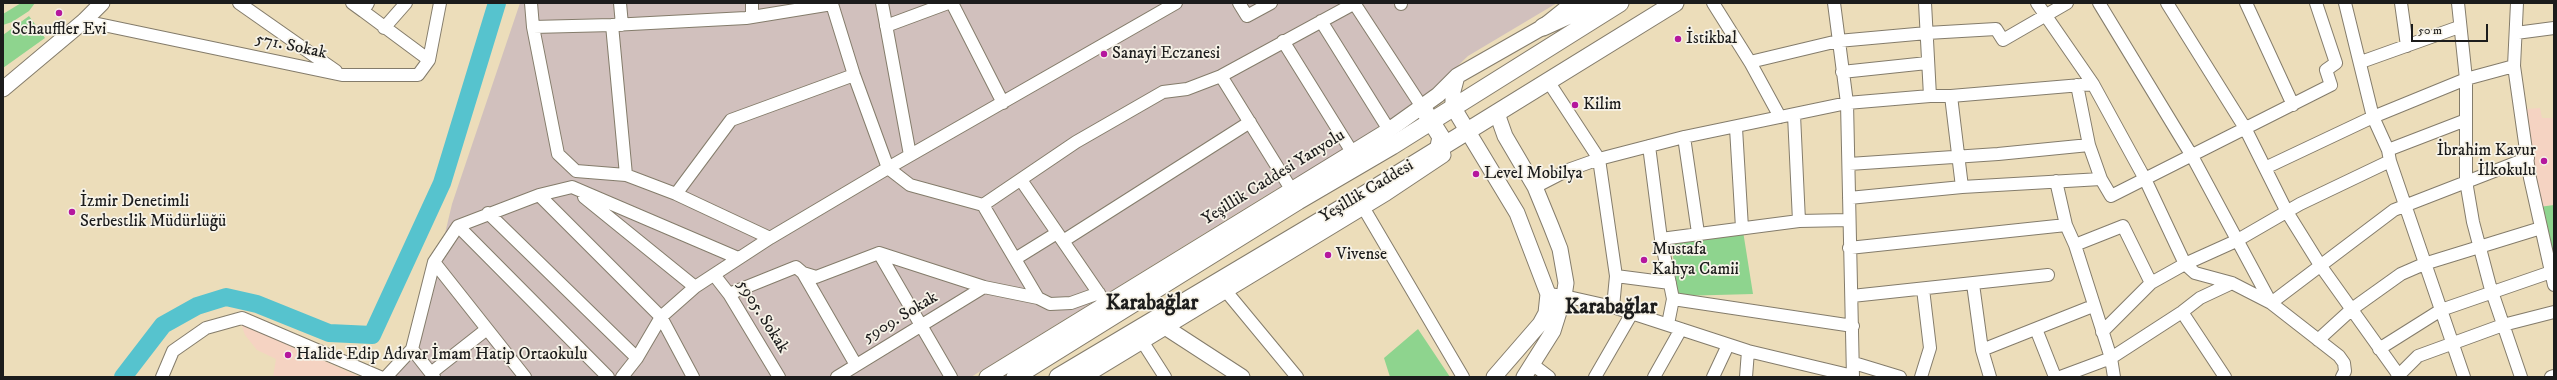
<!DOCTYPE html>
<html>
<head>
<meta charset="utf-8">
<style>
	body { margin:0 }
	#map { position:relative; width:2557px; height:380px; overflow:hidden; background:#ecddba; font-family:"IM FELL DW Pica",serif }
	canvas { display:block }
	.frame { position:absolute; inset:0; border:4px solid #1c1c1c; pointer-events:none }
	.scale { position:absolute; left:2411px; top:24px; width:77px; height:18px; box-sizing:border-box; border:2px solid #1c1c1c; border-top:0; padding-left:5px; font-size:12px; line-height:14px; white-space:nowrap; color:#1c1c1c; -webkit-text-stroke:3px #f7f3e8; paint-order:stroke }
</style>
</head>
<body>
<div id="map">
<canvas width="2557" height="380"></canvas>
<div class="frame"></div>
<div class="scale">50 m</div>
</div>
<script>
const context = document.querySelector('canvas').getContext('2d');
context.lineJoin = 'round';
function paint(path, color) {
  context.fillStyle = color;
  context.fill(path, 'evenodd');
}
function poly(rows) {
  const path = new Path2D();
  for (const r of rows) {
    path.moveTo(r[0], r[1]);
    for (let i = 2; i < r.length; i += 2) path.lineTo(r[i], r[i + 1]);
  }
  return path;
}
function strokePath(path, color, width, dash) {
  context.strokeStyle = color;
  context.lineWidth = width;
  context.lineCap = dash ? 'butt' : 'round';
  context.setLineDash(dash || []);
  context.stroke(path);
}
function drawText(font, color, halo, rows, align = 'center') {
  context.font = font + ' "IM FELL DW Pica",serif';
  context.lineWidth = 3.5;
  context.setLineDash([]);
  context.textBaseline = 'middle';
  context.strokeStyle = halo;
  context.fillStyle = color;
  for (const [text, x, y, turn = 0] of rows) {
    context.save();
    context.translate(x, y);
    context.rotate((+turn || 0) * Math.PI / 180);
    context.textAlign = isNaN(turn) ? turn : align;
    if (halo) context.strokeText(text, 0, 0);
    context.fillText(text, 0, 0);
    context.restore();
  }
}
const built = poly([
	[2540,108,2542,118,2554,118,2554,205,2539,207,2526,109],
	[241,324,360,377,273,377,276,359,257,350,245,335]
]);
const industrial = poly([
	[520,3,1557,3,1468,56,1425,97,1395,122,1283,185,971,377,385,377,411,346,435,276,452,204]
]);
const green = poly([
	[21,3,35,3,29,11,12,22,3,25,3,14],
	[29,16,45,38,3,68,3,35],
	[2554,205,2554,252,2551,252,2539,207],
	[1743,231,1753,294,1678,296,1671,240],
	[1418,329,1450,377,1390,377,1384,358]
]);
const river = poly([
	[123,377,163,325,197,306,226,297,257,304,329,333,372,335,442,183,497,3]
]);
const minor = poly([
	[239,3,336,71],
	[352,3,363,11,368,3],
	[531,3,533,27,558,154,576,171,626,175,612,25,746,18,832,4,854,75,888,168,910,185,983,205,1038,298],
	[620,3,622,25],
	[752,3,752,17],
	[882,3,910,155],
	[952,3,1003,103],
	[1239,3,1247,16,1271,3],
	[1354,3,1422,107],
	[1401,3,1401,4],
	[1713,3,1750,62,1780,117],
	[1834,3,1847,103,1853,377],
	[1925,3,1930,96,1951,96,2093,84],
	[2037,3,2093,84,2145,179,2185,264,2195,273,2232,283,2271,303,2339,356,2344,363,2345,371,2342,377],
	[2099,3,2192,156,2271,303,2394,210,2528,158],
	[2167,3,2245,128,2287,212,2320,265,2400,377],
	[2246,3,2293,105],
	[2345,3,2373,117,2388,150],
	[2401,3,2407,46],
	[2458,3,2466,79,2466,181,2473,222,2490,286,2521,377],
	[2517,3,2514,66,2530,178,2554,285],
	[363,11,429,60],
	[84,21,342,75,418,75,429,60,440,3],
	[1321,21,1389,130],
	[886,26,948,3],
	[533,27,612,25],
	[384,28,406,3],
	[2516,33,2554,28],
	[1283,41,1352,152],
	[1750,62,1838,41,1927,33,1996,29,2003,40,2067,3],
	[2361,62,2459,27],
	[1842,72,1927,63],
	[1221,76,1291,189],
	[1548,81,1599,159,1616,276,1613,307],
	[2077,85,2089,145,2101,179],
	[1951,96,1962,187],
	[1794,115,1799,221],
	[1736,128,1742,228],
	[1684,137,1698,233],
	[1649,146,1661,239,1673,299,1668,324],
	[2390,161,2464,377],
	[1849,164,1998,154,2089,145],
	[2265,168,2373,117,2466,79,2514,66],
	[626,175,676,194,770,238],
	[1021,180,1102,298],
	[2056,181,2066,225,2075,245,2111,358,2114,377],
	[1535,187,1568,170,1599,159,1684,137,1847,103,1930,96],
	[676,194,731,120,854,75],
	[539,195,661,317,693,377],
	[584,197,695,287],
	[1849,198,1962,187,2101,179,2111,196,2331,85,2326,70,2336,63,2316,3],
	[983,205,1076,142,1163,92,1187,89,1221,76,1355,3],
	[1363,207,1463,377],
	[488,213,637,358],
	[458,226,608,377],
	[1661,239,1799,221,1849,220],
	[1063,241,1250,122],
	[2075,245,2123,226,2151,283],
	[1849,248,2066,225],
	[879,253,951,377],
	[1015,259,1057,233],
	[434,262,525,377],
	[803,273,856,365],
	[715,276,729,294,779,377],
	[1616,276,1670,283],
	[1973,284,1982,350,1990,377],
	[1225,290,1297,377],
	[729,294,796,267,803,273,816,277,879,253,984,287,1038,298,1050,304,1071,303,1099,293],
	[1548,294,1564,296,1613,307,1748,351,1853,376],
	[1852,296,2048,275],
	[1673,299,1853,326],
	[2182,312,2225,377],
	[2036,329,2055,377],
	[2102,332,2151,283,2185,264,2236,241,2300,204,2390,161,2388,150,2466,120],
	[2318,340,2352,309,2401,274,2424,264,2541,228],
	[1142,341,1165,377],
	[412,349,434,377],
	[2379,349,2441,310,2551,272],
	[1982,350,2093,306],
	[1854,363,1900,377],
	[1532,364,1549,377],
	[431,373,487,329],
	[162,377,173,351,206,328,242,318,380,377],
	[386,377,412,349,434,262,458,226,539,195,572,187,738,258],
	[622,377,637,358,661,317,695,287,770,238,888,168,1176,3],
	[837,377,984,287],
	[1595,377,1632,313],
	[1654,377,1681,329],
	[1713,377,1728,345],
	[1746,377,1748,351],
	[1921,377,1930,348,1923,289],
	[2060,377,2111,358,2182,312,2200,298,2232,283],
	[2397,377,2418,356,2503,325,2554,312],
	[2551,377,2554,376]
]);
const major = poly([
	[1457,76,1453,91,1453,107,1517,213,1548,294,1546,313,1540,324,1494,377],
	[3,89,84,21,102,3],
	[1499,119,1505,136,1535,187,1551,226,1560,249,1566,283,1564,296,1553,331,1524,377],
	[1165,327,1242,377],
	[987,377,1389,130,1438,95,1457,76,1543,27,1573,3],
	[1083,377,1386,193,1443,155]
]);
const highway = poly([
	[1543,27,1596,3],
	[1422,107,1441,137,1437,156],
	[1015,377,1298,201,1392,146,1620,3],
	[1058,377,1372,190,1675,3]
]);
const markers = [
	[59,13,4,"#b5179e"],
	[1678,39,4,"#b5179e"],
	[1104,54,4,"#b5179e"],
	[1575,105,4,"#b5179e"],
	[2544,161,4,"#b5179e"],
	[1476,174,4,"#b5179e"],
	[72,212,4,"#b5179e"],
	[1328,255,4,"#b5179e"],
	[1644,260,4,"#b5179e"],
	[288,355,4,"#b5179e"]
];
const poiNames = [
	["Schauffler Evi",59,30,"center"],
	["İstikbal",1686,39],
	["Sanayi Eczanesi",1112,54],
	["Kilim",1583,105],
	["İbrahim Kavur",2536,151,"right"],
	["İlkokulu",2536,171,"right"],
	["Level Mobilya",1484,174],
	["İzmir Denetimli",80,202],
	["Serbestlik Müdürlüğü",80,222],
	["Mustafa",1652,250],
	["Kahya Camii",1652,270],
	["Vivense",1336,255],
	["Halide Edip Adıvar İmam Hatip Ortaokulu",296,355]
];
const streetNames = [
	["571. Sokak",291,47,12],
	["Yeşillik Caddesi Yanyolu",1274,178,-32],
	["Yeşillik Caddesi",1367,192,-31],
	["5905. Sokak",762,317,58],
	["5909. Sokak",901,318,-31]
];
const districtNames = [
	["Karabağlar",1152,305],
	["Karabağlar",1611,309]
];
paint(built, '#f5d3c2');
paint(industrial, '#d1c0bd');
paint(green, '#8ed48e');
strokePath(river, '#56c3ce', 18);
strokePath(minor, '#847c6b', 14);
strokePath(major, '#847c6b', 17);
strokePath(highway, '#847c6b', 19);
strokePath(minor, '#fff', 12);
strokePath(major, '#fff', 15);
strokePath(highway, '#fff', 17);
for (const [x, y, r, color] of markers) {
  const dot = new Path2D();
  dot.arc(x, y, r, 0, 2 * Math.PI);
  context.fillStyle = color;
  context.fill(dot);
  strokePath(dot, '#f7f3e8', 1.5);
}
drawText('17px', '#1c1c1c', '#f7f3e8', poiNames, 'left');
drawText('17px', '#1c1c1c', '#f7f3e8', streetNames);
drawText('bold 21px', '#1c1c1c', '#f7f3e8', districtNames);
</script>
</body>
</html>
